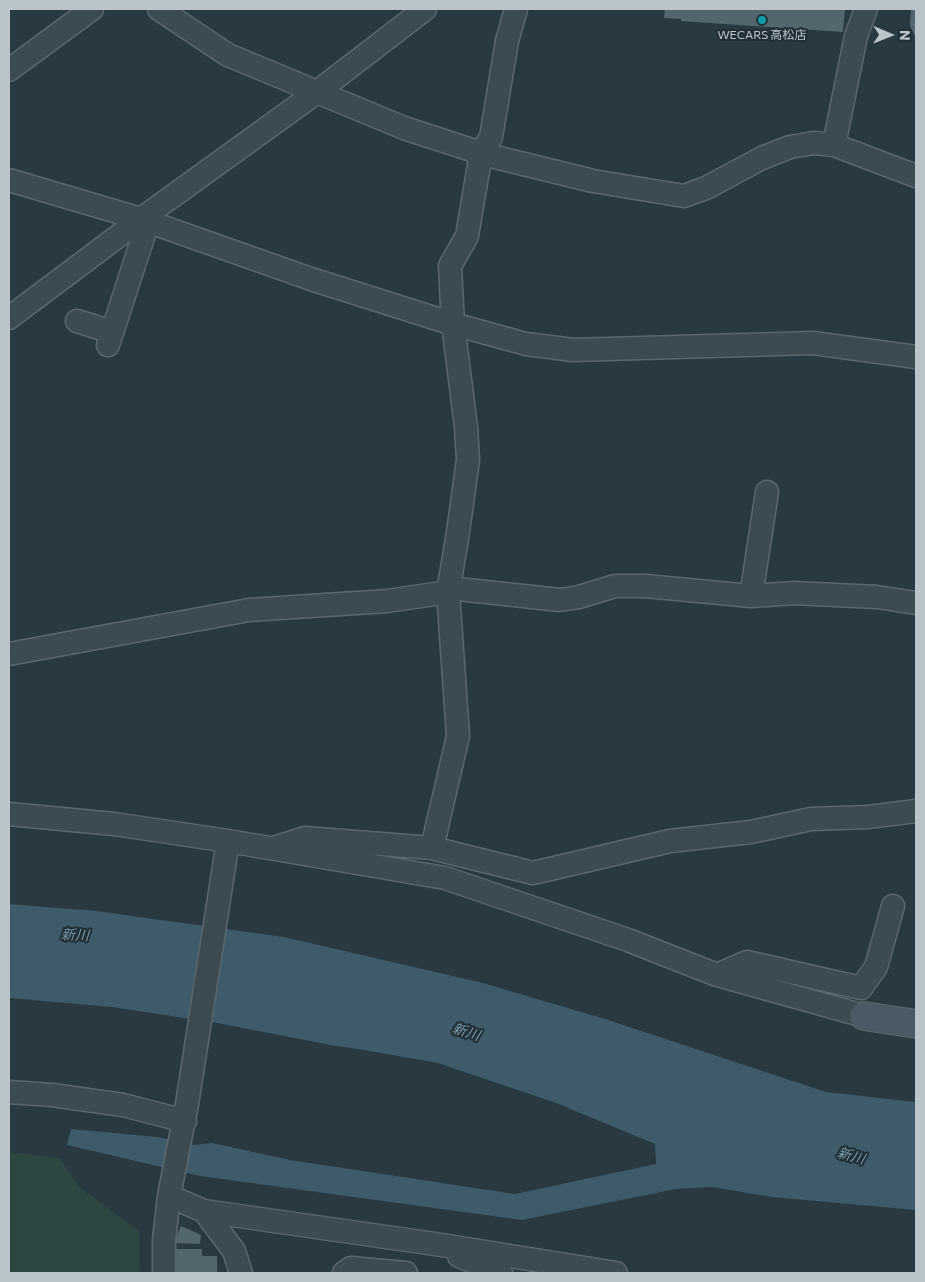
<!DOCTYPE html>
<html>
<head>
<meta charset="utf-8">
<style>
	body { margin:0 }
	#map { position:relative; width:925px; height:1282px; overflow:hidden; background:#283941; font-family:Commissioner,sans-serif }
	canvas { display:block }
	.frame { position:absolute; inset:0; border:10px solid #b9c4cb; pointer-events:none }
	.north { position:absolute; left:865px; top:10px; width:50px; height:50px; -webkit-text-stroke:4px #212f36; paint-order:stroke; rotate:91deg; font-size:14px; font-weight:700; line-height:20px; text-align:center; color:#b9c4cb }
	.north::after { content:''; display:block; margin:auto; width:18px; height:22px; background:#b9c4cb; clip-path:polygon(50% 0,100% 100%,50% 72%,0 100%) }
</style>
</head>
<body>
<div id="map">
<canvas width="925" height="1282"></canvas>
<div class="frame"></div>
<div class="north">N</div>
</div>
<script>
const context = document.querySelector('canvas').getContext('2d');
context.lineJoin = 'round';
function paint(path, color) {
  context.fillStyle = color;
  context.fill(path, 'evenodd');
}
function poly(rows) {
  const path = new Path2D();
  for (const r of rows) {
    path.moveTo(r[0], r[1]);
    for (let i = 2; i < r.length; i += 2) path.lineTo(r[i], r[i + 1]);
  }
  return path;
}
function strokePath(path, color, width, dash) {
  context.strokeStyle = color;
  context.lineWidth = width;
  context.lineCap = dash ? 'butt' : 'round';
  context.setLineDash(dash || []);
  context.stroke(path);
}
function drawText(font, color, halo, rows, align = 'center') {
  context.font = font + ' Commissioner,"Noto Sans JP",sans-serif';
  context.lineWidth = 4;
  context.setLineDash([]);
  context.textBaseline = 'middle';
  context.strokeStyle = halo;
  context.fillStyle = color;
  for (const [text, x, y, turn = 0] of rows) {
    context.save();
    context.translate(x, y);
    context.rotate((+turn || 0) * Math.PI / 180);
    context.textAlign = isNaN(turn) ? turn : align;
    if (halo) context.strokeText(text, 0, 0);
    context.fillText(text, 0, 0);
    context.restore();
  }
}
const green = poly([
	[9,1152,60,1158,79,1187,139,1231,140,1273,9,1273]
]);
const water = poly([
	[9,904,96,911,284,937,483,983,605,1019,826,1092,916,1102,916,1210,772,1197,712,1187,676,1189,522,1220,200,1176,67,1145,71,1129,157,1137,193,1145,212,1143,290,1160,515,1194,656,1164,655,1144,556,1103,438,1063,352,1048,336,1046,217,1023,112,1007,9,998]
]);
const building = poly([
	[665,9,845,9,843,32,681,21,681,19,664,18],
	[911,9,916,9,916,38,910,26],
	[181,1226,201,1235,200,1244,174,1243],
	[174,1249,202,1249,202,1256,217,1256,217,1273,174,1273]
]);
const street = poly([
	[159,9,228,55,404,128,487,155,593,181,684,196,706,188,762,158,790,147,814,143,834,145,916,176],
	[9,70,92,9],
	[834,145,856,36,866,9],
	[9,180,141,219,311,279,453,324,526,344,573,350,813,343,916,357],
	[9,318,141,219,317,92,425,9],
	[77,321,112,332],
	[108,345,148,222],
	[449,588,560,600,579,597,615,586,646,586,751,596,767,492],
	[751,596,794,593,877,597,916,603],
	[9,654,249,610,387,601,448,592],
	[9,814,114,824,228,841,445,878,628,940,717,975,864,1016],
	[274,848,305,838,432,848,458,736,448,592,457,539,468,460,466,427,453,324,450,266,467,236,481,153,491,137,507,41,516,9],
	[432,848,533,873,670,841,751,832,811,819,868,817,916,811],
	[717,975,747,962,861,988,876,967,893,906],
	[9,1092,52,1095,123,1105,185,1121],
	[169,1196,204,1211,442,1245,616,1273],
	[204,1211,234,1251,241,1273],
	[459,1256,501,1273],
	[164,1273,164,1240,169,1196,187,1104,228,841],
	[344,1273,351,1268,406,1273]
]);
const secondary = poly([
	[864,1016,916,1024]
]);
const markers = [
	[762,20,5,"#0f9aa8"]
];
const poiNames = [
	["WECARS 高松店",762,35]
];
const waterNames = [
	["新川",75,935,3],
	["新川",466,1032,17],
	["新川",851,1156,15]
];
paint(green, '#2d4641');
paint(water, '#3f5a69');
paint(building, '#53666e');
strokePath(street, '#5a676e', 25);
strokePath(secondary, '#5a676e', 30);
strokePath(street, '#3c4a51', 22);
strokePath(secondary, '#4a5a64', 28);
for (const [x, y, r, color] of markers) {
  const dot = new Path2D();
  dot.arc(x, y, r, 0, 2 * Math.PI);
  context.fillStyle = color;
  context.fill(dot);
  strokePath(dot, '#212f36', 2);
}
drawText('12px', '#b9c4cb', '#212f36', poiNames);
drawText('italic 14px', '#7b9bac', '#212f36', waterNames);
</script>
</body>
</html>
